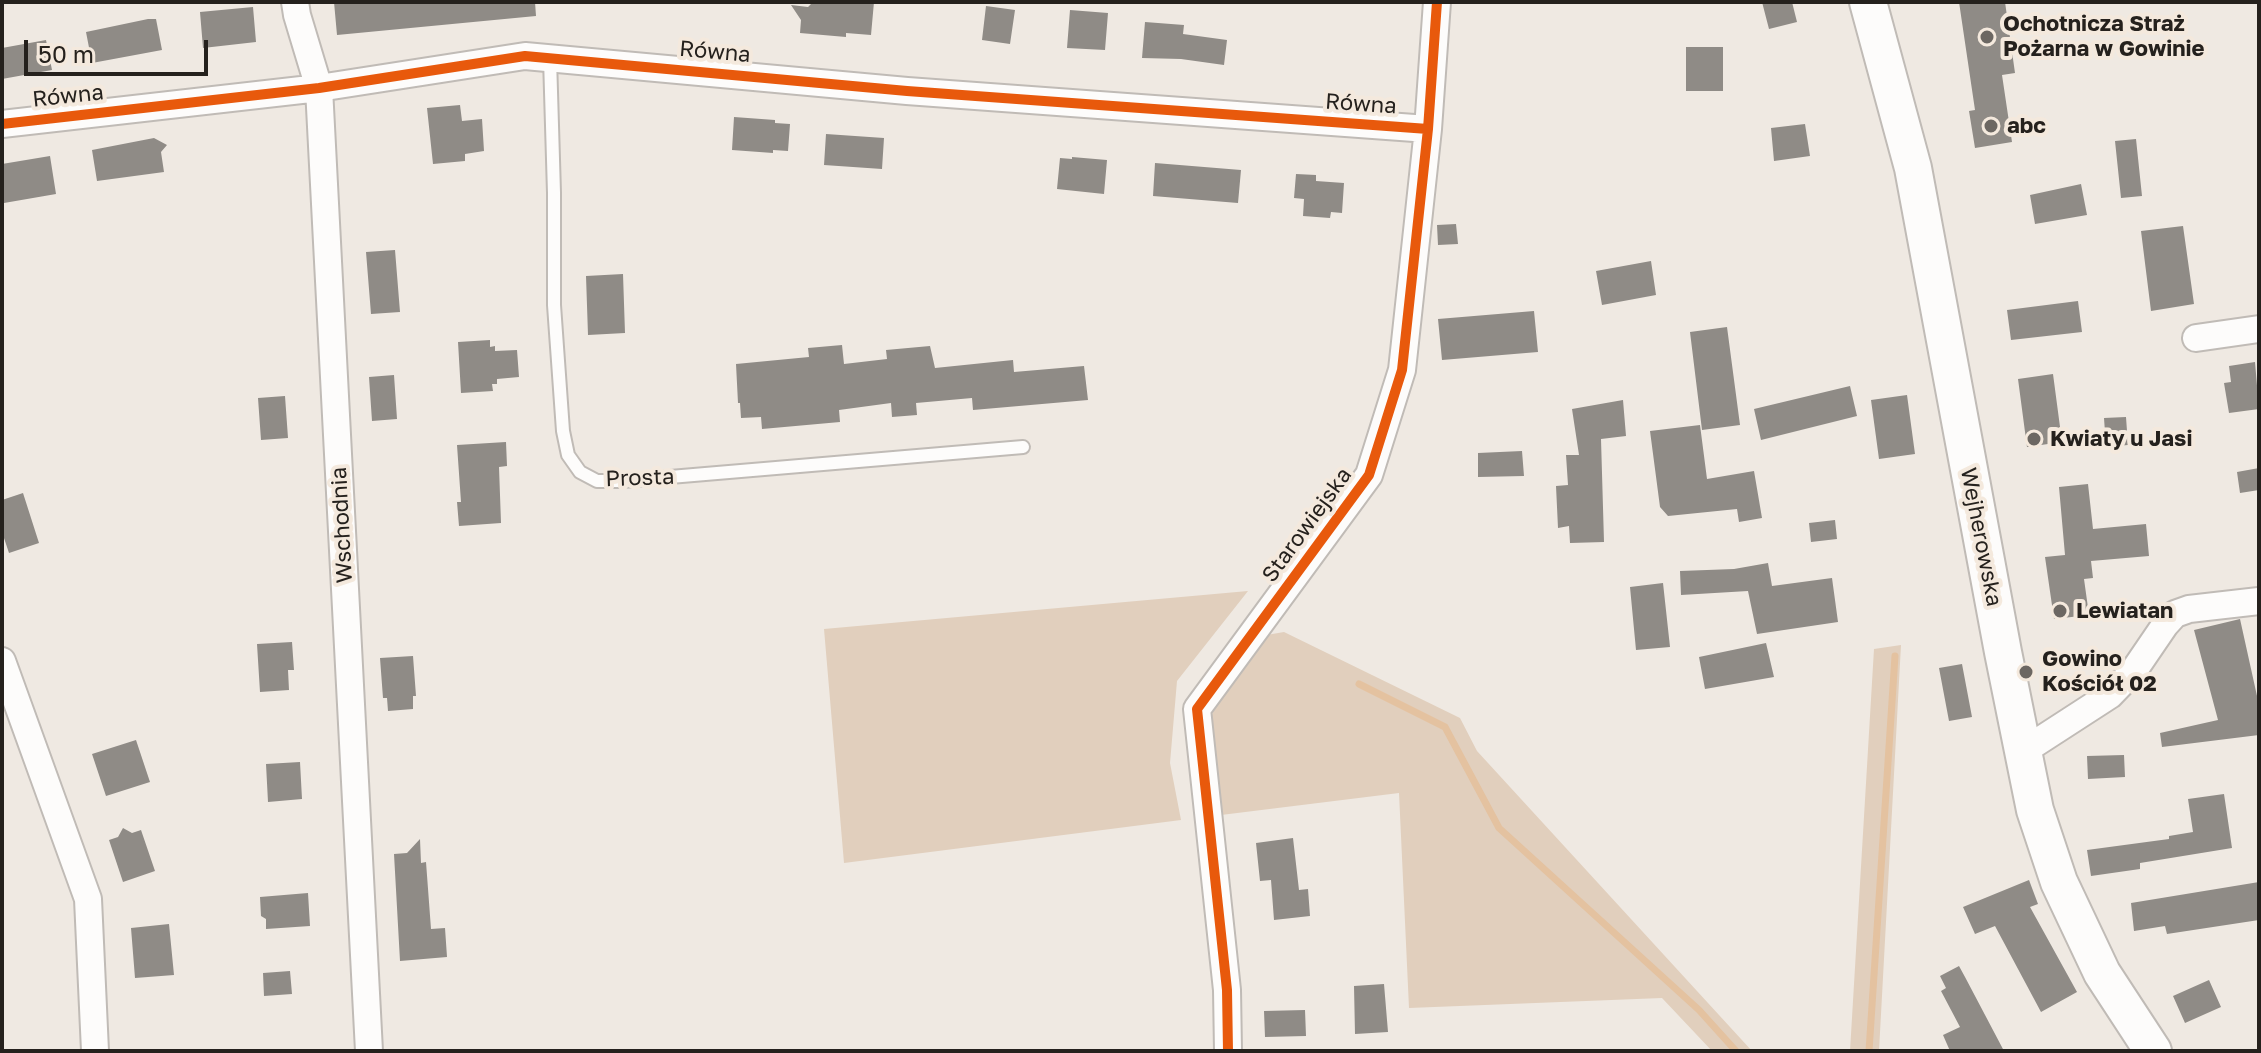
<!DOCTYPE html>
<html>
<head>
<meta charset="utf-8">
<style>
	body { margin:0 }
	#map { position:relative; width:2261px; height:1053px; overflow:hidden; background:#efe9e2; font-family:"Golos Text",sans-serif }
	canvas { display:block }
	.frame { position:absolute; inset:0; border:4px solid #25211d; pointer-events:none }
	.scale { position:absolute; left:24px; top:40px; width:184px; height:36px; box-sizing:border-box; border:4px solid #25211d; border-top:0; padding-left:10px; font-size:24px; line-height:28px; white-space:nowrap; color:#25211d; -webkit-text-stroke:6px #f4e9dd; paint-order:stroke }
</style>
</head>
<body>
<div id="map">
<canvas width="2261" height="1053"></canvas>
<div class="frame"></div>
<div class="scale">50 m</div>
</div>
<script>
const context = document.querySelector('canvas').getContext('2d');
context.lineJoin = 'round';
function paint(path, color) {
  context.fillStyle = color;
  context.fill(path, 'evenodd');
}
function poly(rows) {
  const path = new Path2D();
  for (const r of rows) {
    path.moveTo(r[0], r[1]);
    for (let i = 2; i < r.length; i += 2) path.lineTo(r[i], r[i + 1]);
  }
  return path;
}
function strokePath(path, color, width, dash) {
  context.strokeStyle = color;
  context.lineWidth = width;
  context.lineCap = dash ? 'butt' : 'round';
  context.setLineDash(dash || []);
  context.stroke(path);
}
function drawText(font, color, halo, rows, align = 'center') {
  context.font = font + ' "Golos Text",sans-serif';
  context.lineWidth = 8;
  context.setLineDash([]);
  context.textBaseline = 'middle';
  context.strokeStyle = halo;
  context.fillStyle = color;
  for (const [text, x, y, turn = 0] of rows) {
    context.save();
    context.translate(x, y);
    context.rotate((+turn || 0) * Math.PI / 180);
    context.textAlign = isNaN(turn) ? turn : align;
    if (halo) context.strokeText(text, 0, 0);
    context.fillText(text, 0, 0);
    context.restore();
  }
}
const green = poly([
	[1248,591,1177,681,1170,763,1181,820,844,863,824,629],
	[1284,632,1460,718,1477,751,1752,1051,1712,1051,1662,998,1409,1008,1399,793,1221,815,1209,756,1213,702,1261,636],
	[1901,645,1879,1051,1850,1051,1874,649]
]);
const stream = poly([
	[1359,684,1445,727,1499,828,1699,1010,1736,1051],
	[1869,1051,1895,656]
]);
const building = poly([
	[334,2,535,2,536,16,337,35],
	[813,2,874,2,871,35,846,33,846,37,800,33,801,20,791,5,808,7],
	[1762,2,1792,2,1797,22,1769,29],
	[1959,2,2005,2,2015,73,2002,75,2012,142,1975,148,1969,111,1975,110],
	[986,6,1015,10,1010,44,982,40],
	[253,7,256,42,203,48,200,12],
	[1070,10,1108,13,1105,50,1067,48],
	[148,19,156,19,162,50,92,63,86,32],
	[1145,22,1184,25,1183,34,1227,40,1224,65,1181,59,1142,58],
	[46,40,52,70,2,79,2,48],
	[1686,47,1723,47,1723,91,1686,91],
	[460,105,462,121,482,119,484,151,465,154,465,161,433,164,427,108],
	[734,117,775,120,775,123,790,124,788,151,773,150,773,153,732,150],
	[1805,124,1810,156,1774,161,1771,128],
	[826,134,884,138,882,169,824,165],
	[154,138,167,145,161,152,164,172,97,181,92,150],
	[2136,139,2142,196,2121,198,2115,141],
	[50,156,56,194,4,203,2,164],
	[1072,157,1107,160,1104,194,1057,189,1060,158,1072,159],
	[1155,163,1241,170,1238,203,1153,196],
	[1296,174,1316,175,1316,181,1344,183,1342,213,1331,212,1330,218,1303,216,1304,199,1294,198],
	[2081,184,2087,215,2035,224,2030,195],
	[1456,224,1458,244,1438,245,1437,225],
	[2183,226,2194,304,2151,311,2141,231],
	[395,250,400,312,371,314,366,252],
	[1651,261,1656,295,1602,305,1596,271],
	[623,274,625,333,588,335,586,276],
	[2078,301,2082,332,2011,340,2007,310],
	[1534,311,1538,352,1442,360,1438,319],
	[1727,327,1740,425,1702,430,1690,332],
	[490,340,490,347,495,346,495,351,517,350,519,377,497,379,497,384,492,384,493,391,461,393,458,342],
	[842,345,844,364,887,359,886,350,930,346,935,368,1013,360,1014,372,1084,366,1088,400,973,410,972,398,916,403,917,415,892,417,891,403,839,410,840,422,762,429,761,417,741,418,740,403,738,403,736,364,809,357,808,348],
	[2255,362,2259,409,2229,413,2224,383,2231,382,2229,366],
	[2053,374,2062,442,2027,447,2018,379],
	[394,375,397,419,372,421,369,377],
	[1850,386,1857,416,1761,440,1754,409],
	[1907,395,1915,454,1879,459,1871,400],
	[285,396,288,438,261,440,258,398],
	[1623,400,1626,436,1601,439,1604,542,1570,543,1569,526,1558,528,1556,486,1568,485,1566,455,1579,455,1572,409],
	[2126,417,2128,445,2106,447,2104,418],
	[1700,425,1707,479,1754,471,1762,518,1739,522,1737,509,1668,516,1660,507,1650,431],
	[506,442,507,466,499,467,501,523,459,526,457,502,461,502,457,445],
	[1522,451,1524,476,1478,477,1478,453],
	[2259,468,2259,490,2240,493,2237,472],
	[2088,484,2093,529,2146,524,2149,556,2091,561,2093,578,2084,579,2089,615,2054,619,2045,557,2065,555,2059,487],
	[23,493,39,543,9,553,2,532,2,500],
	[1835,520,1837,539,1811,542,1809,523],
	[1768,563,1772,586,1832,578,1838,622,1757,634,1748,591,1681,595,1680,571,1734,569],
	[1663,583,1670,647,1636,650,1630,587],
	[2240,619,2259,705,2259,735,2162,747,2160,733,2218,720,2194,630],
	[292,642,294,670,288,670,289,690,260,692,257,644],
	[1766,643,1774,677,1705,689,1699,657],
	[413,656,416,696,413,696,413,709,388,711,387,698,383,698,380,658],
	[1962,664,1972,717,1949,721,1939,668],
	[136,740,150,782,106,796,92,754],
	[2124,755,2125,777,2088,779,2087,756],
	[300,762,302,799,268,802,266,764],
	[2224,794,2232,848,2140,863,2140,869,2091,876,2087,850,2169,839,2169,836,2193,832,2188,799],
	[123,828,132,833,141,830,155,871,123,882,109,840,118,837],
	[1293,838,1299,890,1308,889,1310,916,1274,920,1271,880,1260,881,1256,843],
	[420,839,421,863,426,862,431,929,445,928,447,957,400,961,394,854,407,853],
	[2029,880,2038,904,2030,907,2077,992,2041,1012,1995,926,1975,934,1963,907],
	[2259,882,2259,920,2167,934,2165,926,2134,931,2131,903],
	[308,893,310,926,266,929,266,919,261,916,260,897],
	[169,924,174,975,135,978,131,928],
	[1959,966,1965,977,2004,1051,1950,1051,1943,1035,1960,1027,1941,991,1946,988,1940,976],
	[290,971,292,994,264,996,263,973],
	[2209,980,2221,1007,2185,1023,2173,996],
	[1384,984,1388,1032,1355,1034,1354,986],
	[1305,1010,1306,1036,1265,1037,1264,1011]
]);
const lane = poly([
	[550,58,554,193,554,305,563,431,568,455,580,472,597,481,623,481,1023,447]
]);
const street = poly([
	[295,2,297,15,319,88,369,1051],
	[2,124,319,88,525,56,907,91,1428,129],
	[2196,338,2259,329],
	[2,661,88,899,95,1051],
	[2022,752,2110,695,2135,669,2165,625,2175,614,2189,609,2259,601],
	[1228,1051,1227,990,1197,709,1369,475,1402,370,1428,129,1437,2]
]);
const secondary = poly([
	[1868,2,1913,168,2003,652,2035,810,2059,882,2102,973,2153,1051]
]);
const cycleway = poly([
	[2,124,319,88,525,56,907,91,1428,129],
	[1228,1051,1227,990,1197,709,1369,475,1402,370,1428,129,1437,2]
]);
const markers = [
	[1987,37,8,"#6c6762"],
	[1991,126,8,"#6c6762"],
	[2034,439,8,"#6c6762"],
	[2060,611,8,"#6c6762"],
	[2026,672,8,"#6c6762"]
];
const poiNames = [
	["Ochotnicza Straż",2003,24],
	["Pożarna w Gowinie",2003,49],
	["abc",2007,126],
	["Kwiaty u Jasi",2050,439],
	["Lewiatan",2076,611],
	["Gowino",2042,659],
	["Kościół 02",2042,684]
];
const streetNames = [
	["Równa",715,52,5],
	["Równa",68,96,-6],
	["Równa",1361,104,4],
	["Prosta",640,478,-2],
	["Wschodnia",342,525,-93],
	["Starowiejska",1307,525,-54],
	["Wejherowska",1981,537,79]
];
paint(green, '#e1cfbd');
strokePath(stream, '#e4c2a0', 7);
paint(building, '#8f8b86');
strokePath(lane, '#c0bbb6', 16);
strokePath(street, '#c0bbb6', 30);
strokePath(secondary, '#c0bbb6', 40);
strokePath(lane, '#fdfcfb', 12);
strokePath(street, '#fdfcfb', 26);
strokePath(secondary, '#fdfcfb', 36);
strokePath(cycleway, '#e8590c', 10);
for (const [x, y, r, color] of markers) {
  const dot = new Path2D();
  dot.arc(x, y, r, 0, 2 * Math.PI);
  context.fillStyle = color;
  context.fill(dot);
  strokePath(dot, '#f4e9dd', 3);
}
drawText('bold 22px', '#25211d', '#f4e9dd', poiNames, 'left');
drawText('22px', '#25211d', '#f4e9dd', streetNames);
</script>
</body>
</html>
